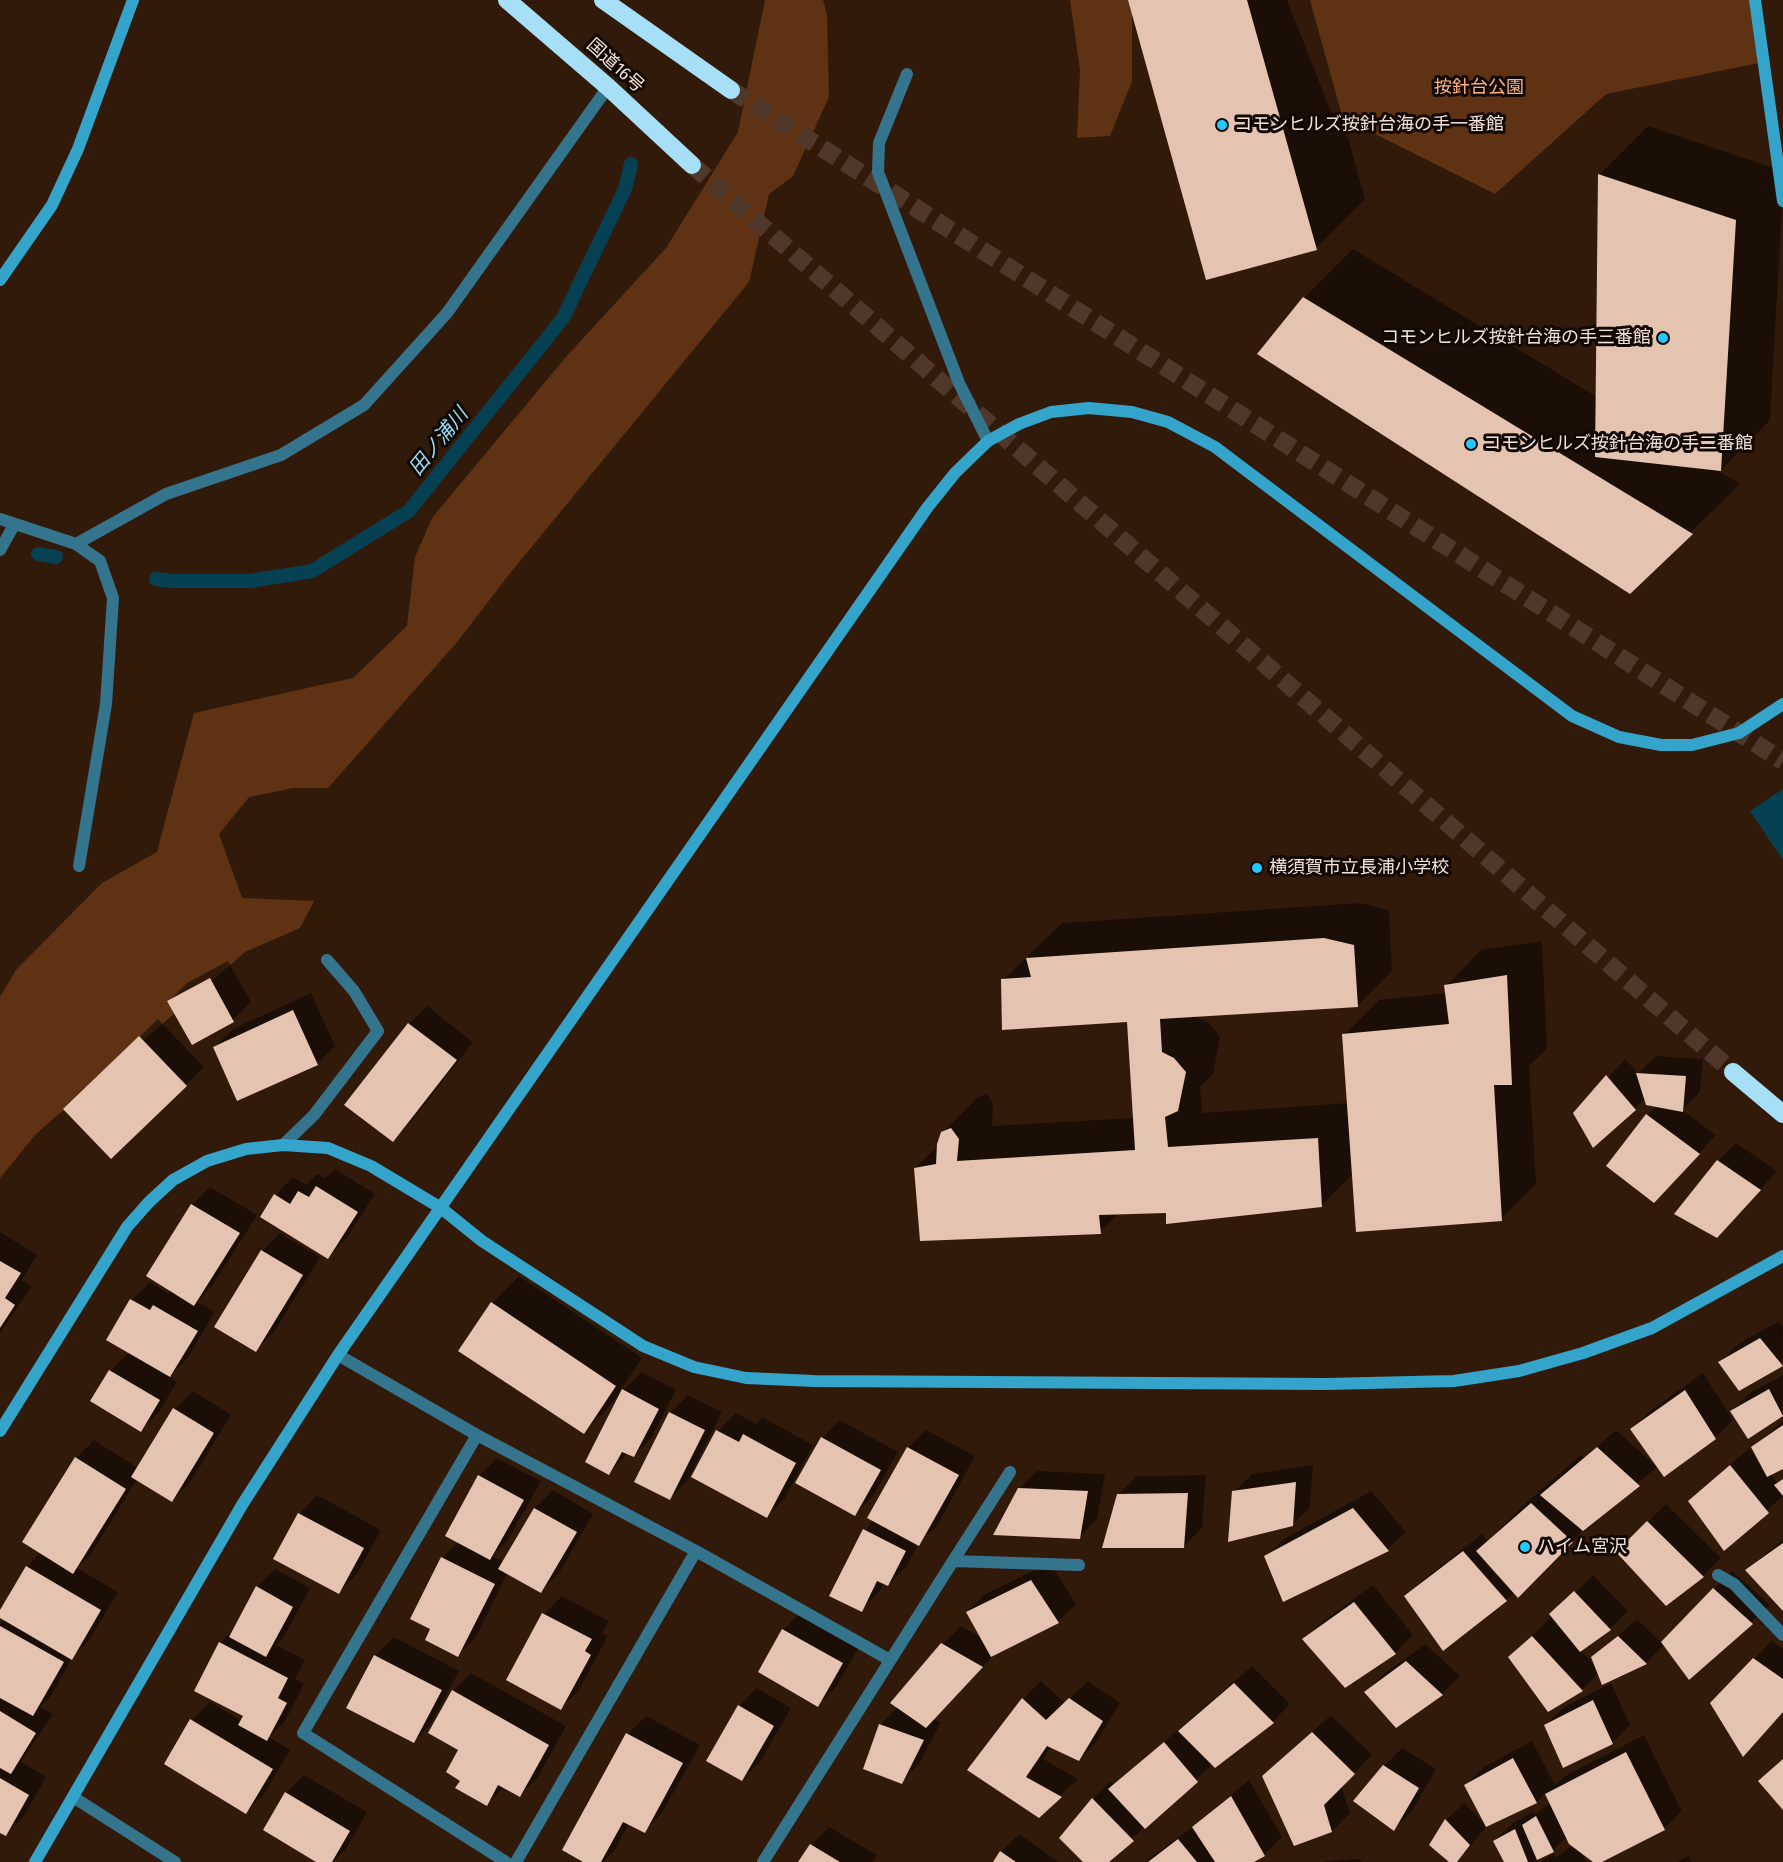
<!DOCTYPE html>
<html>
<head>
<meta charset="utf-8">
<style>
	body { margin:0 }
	canvas { display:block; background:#321a0b }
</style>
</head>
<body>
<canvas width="1783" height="1862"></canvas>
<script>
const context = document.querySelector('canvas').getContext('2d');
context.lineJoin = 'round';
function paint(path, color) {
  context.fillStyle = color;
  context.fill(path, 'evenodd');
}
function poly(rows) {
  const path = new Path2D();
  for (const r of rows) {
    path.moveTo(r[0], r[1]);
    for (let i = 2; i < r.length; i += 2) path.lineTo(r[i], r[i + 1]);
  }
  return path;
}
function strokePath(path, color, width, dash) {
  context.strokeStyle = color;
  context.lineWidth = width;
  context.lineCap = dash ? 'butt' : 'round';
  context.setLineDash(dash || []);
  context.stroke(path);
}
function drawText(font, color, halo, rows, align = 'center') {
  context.font = font + ' "Fira Sans Condensed","Noto Sans JP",sans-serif';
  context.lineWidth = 6;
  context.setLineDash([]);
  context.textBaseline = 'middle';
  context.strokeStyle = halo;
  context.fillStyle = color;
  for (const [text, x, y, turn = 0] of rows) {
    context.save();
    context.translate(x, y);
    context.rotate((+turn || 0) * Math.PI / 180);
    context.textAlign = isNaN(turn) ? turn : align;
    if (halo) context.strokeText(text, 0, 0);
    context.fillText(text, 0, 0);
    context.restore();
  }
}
const green = poly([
	[765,0,823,0,827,15,829,97,793,176,769,194,749,282,507,577,458,641,328,788,293,788,249,797,219,834,242,898,314,901,300,928,245,952,36,1134,0,1178,0,997,16,970,102,883,157,852,194,713,353,678,407,626,415,557,432,518,565,358,666,248,738,132],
	[1070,0,1132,0,1132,81,1110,136,1077,138,1080,70],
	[1287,0,1755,0,1764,62,1606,94,1495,194,1331,112]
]);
const water = poly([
	[1783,789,1783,860,1750,811]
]);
const shadow = poly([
	[1129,0,1310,0,1365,199,1316,248],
	[1648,126,1783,171,1783,189,1770,420,1721,470,1715,469,1740,484,1630,592,1304,298,1353,249,1597,397,1599,175],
	[1360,903,1389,910,1392,971,1357,1006,1195,1016,1209,1023,1220,1037,1213,1074,1200,1087,1202,1113,1349,1103,1344,1035,1379,1000,1446,993,1446,986,1481,950,1542,941,1547,1049,1529,1066,1536,1184,1501,1219,1354,1173,1322,1205,1119,1213,1100,1232,915,1168,938,1146,942,1133,978,1097,987,1094,993,1103,992,1126,1134,1118,1129,1021,1003,980,1062,923],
	[228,961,251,1002,233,1020,169,1001,187,983],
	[311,993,335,1046,317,1064,214,1047,233,1029],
	[427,1006,473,1042,411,1122,393,1140,409,1024],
	[158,1019,204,1067,186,1085,83,1091],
	[1656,1056,1703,1059,1700,1092,1682,1110,1716,1135,1672,1183,1647,1115,1657,1106,1645,1099,1594,1146,1575,1113,1625,1059,1638,1073],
	[1736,1143,1777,1171,1735,1218,1718,1161],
	[335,1169,375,1194,346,1239,328,1257,262,1216,275,1195,293,1177,306,1185,317,1174,325,1178],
	[210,1187,257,1215,212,1286,197,1302,215,1312,188,1357,169,1377,177,1382,159,1412,141,1430,110,1371,130,1352,132,1300,150,1282,168,1293,171,1290,148,1276,192,1205],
	[0,1232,37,1255,22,1280,32,1286,0,1333],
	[280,1233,320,1257,274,1332,256,1350,262,1251],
	[519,1276,642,1358,610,1406,583,1433,460,1350,492,1303],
	[1779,1321,1783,1327,1782,1365,1720,1362,1738,1344],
	[642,1372,676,1390,651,1438,633,1456,628,1453,609,1473,624,1390],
	[1703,1373,1733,1420,1715,1438,1632,1429,1650,1411],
	[1783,1375,1782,1415,1732,1411,1750,1393],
	[193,1391,231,1415,190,1482,172,1500,137,1479,91,1554,77,1568,118,1592,89,1640,73,1656,51,1696,40,1707,53,1714,21,1762,46,1777,24,1816,6,1834,0,1831,0,1624,5,1619,0,1613,27,1567,41,1552,76,1458,94,1440,138,1468,175,1409],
	[688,1395,722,1412,688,1480,670,1498,670,1413],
	[736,1413,756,1424,762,1417,813,1445,785,1498,767,1516,718,1431],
	[840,1420,898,1452,873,1496,855,1514,797,1483,822,1438],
	[1783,1421,1783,1467,1770,1474,1778,1483,1783,1478,1783,1496,1724,1548,1690,1501,1749,1448,1757,1458,1753,1448],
	[926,1430,975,1456,937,1526,918,1544,906,1567,888,1585,884,1583,879,1592,861,1610,865,1530,874,1520,908,1448],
	[1616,1430,1657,1467,1590,1523,1518,1596,1515,1592,1444,1649,1406,1597,1424,1579,1482,1534,1488,1541,1527,1502,1581,1455,1584,1458],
	[497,1458,541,1481,508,1540,492,1556,504,1562,535,1508,553,1490,593,1514,559,1573,541,1591,508,1572,476,1637,458,1655,432,1629,442,1558,459,1541,479,1476],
	[1313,1465,1310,1507,1292,1525,1234,1492,1252,1474],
	[1037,1471,1105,1474,1097,1519,1079,1538,1019,1489],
	[1206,1475,1202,1528,1184,1546,1118,1495,1136,1476],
	[1371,1491,1406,1532,1388,1549,1284,1600,1266,1557,1284,1539],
	[317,1495,381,1530,357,1574,339,1592,275,1559,299,1514],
	[1666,1504,1721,1558,1703,1576,1618,1552],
	[1783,1539,1783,1609,1747,1570],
	[1050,1563,1076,1604,1058,1622,995,1654,933,1719,941,1722,919,1764,901,1782,880,1725,898,1707,943,1644,961,1626,983,1639,967,1612,985,1594],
	[275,1569,310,1588,284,1637,276,1645,305,1660,295,1679,304,1684,285,1721,269,1737,290,1750,264,1794,246,1812,192,1720,210,1702,242,1721,245,1716,220,1643,234,1630,257,1587],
	[1732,1571,1770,1605,1689,1677,1665,1644,1646,1663,1602,1683,1599,1673,1582,1690,1548,1710,1528,1640,1593,1575,1628,1611,1610,1629,1580,1650,1597,1668,1593,1658,1637,1619,1662,1643],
	[1373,1585,1413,1635,1395,1653,1304,1640,1322,1622],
	[562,1596,609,1621,602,1633,608,1636,579,1690,561,1708,544,1614],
	[801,1612,860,1645,836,1687,818,1705,760,1672,783,1630],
	[394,1637,459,1671,431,1724,413,1742,348,1708,376,1655],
	[1772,1641,1783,1649,1783,1712,1743,1755,1754,1659],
	[1425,1644,1460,1676,1442,1694,1396,1726,1366,1692,1384,1674],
	[1252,1666,1290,1704,1273,1722,1213,1764,1107,1862,1085,1862,1061,1838,1093,1799,1111,1781,1114,1785],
	[471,1673,566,1726,538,1777,520,1795,504,1787,487,1804,462,1780,453,1691],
	[1041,1681,1065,1703,1088,1681,1120,1703,1097,1741,1079,1760,1051,1746,1043,1759,1078,1779,1039,1816,970,1770,1023,1699],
	[1611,1683,1630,1725,1612,1743,1546,1725,1564,1707],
	[757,1688,791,1708,760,1762,742,1780,739,1706],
	[1331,1715,1372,1755,1341,1786,1350,1813,1332,1831,1282,1759],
	[646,1716,700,1745,662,1813,644,1831,629,1823,615,1850,603,1862,586,1862,564,1850,628,1734],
	[1644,1735,1682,1811,1664,1829,1599,1862,1581,1851,1586,1862,1540,1862,1554,1854,1556,1858,1572,1845,1567,1837,1553,1850,1533,1862,1506,1862,1495,1841,1513,1823,1533,1812,1534,1815,1551,1802,1546,1792,1537,1802,1487,1825,1466,1785,1484,1767,1532,1741,1555,1785,1565,1776],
	[1402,1748,1436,1769,1412,1811,1394,1829,1384,1766],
	[304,1775,367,1812,346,1849,333,1862,319,1862,286,1793],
	[1249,1780,1282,1837,1264,1855,1251,1862,1144,1862,1197,1824],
	[1464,1803,1487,1826,1457,1862,1451,1862,1431,1845,1446,1820],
	[829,1827,877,1855,872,1862,800,1862,811,1845],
	[1019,1834,1059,1862,995,1862,1001,1852],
	[1688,1856,1692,1862,1677,1862],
	[1359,1859,1362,1862,1324,1862,1325,1861]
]);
const stream = poly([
	[38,554,56,557],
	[156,579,171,581,250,581,312,571,409,511,563,318,625,189,631,164]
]);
const building = poly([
	[1128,0,1247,0,1317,250,1206,280],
	[1598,174,1736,220,1721,471,1595,457],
	[1303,297,1693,534,1630,594,1257,354],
	[1324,938,1354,945,1358,1007,1160,1019,1162,1052,1174,1058,1186,1072,1178,1111,1165,1117,1168,1147,1318,1138,1322,1207,1166,1224,1166,1213,1099,1215,1101,1234,920,1241,914,1168,936,1164,937,1144,941,1132,951,1128,959,1139,957,1161,1135,1150,1127,1022,1002,1030,1001,979,1031,977,1026,958],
	[1507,975,1512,1085,1494,1085,1502,1221,1356,1232,1342,1034,1449,1024,1444,985],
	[210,978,234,1022,192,1045,167,1001],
	[293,1010,318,1065,237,1101,213,1047],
	[408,1023,457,1060,393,1142,344,1105],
	[139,1036,187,1086,111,1159,63,1109],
	[1636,1073,1686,1076,1683,1112,1646,1105],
	[1606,1075,1636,1110,1593,1148,1573,1113],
	[1646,1114,1700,1154,1654,1203,1606,1166],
	[1717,1160,1761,1190,1717,1238,1674,1214],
	[316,1186,358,1212,328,1259,260,1217,274,1194,290,1204,298,1191,309,1197],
	[191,1204,240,1233,194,1306,146,1276],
	[261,1250,303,1275,256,1352,214,1327],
	[0,1261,21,1273,5,1298,15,1305,0,1328],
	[130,1299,150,1310,153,1305,198,1331,170,1377,106,1340],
	[491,1302,616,1386,584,1434,458,1351],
	[1760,1338,1783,1366,1739,1391,1718,1362],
	[109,1370,160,1400,141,1432,90,1401],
	[622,1389,659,1409,634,1457,622,1452,609,1475,585,1462],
	[1769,1389,1783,1416,1748,1439,1730,1411],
	[1685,1390,1716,1439,1664,1477,1630,1429],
	[173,1408,214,1433,172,1502,131,1477],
	[669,1412,705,1430,670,1500,634,1482],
	[1783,1425,1783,1469,1767,1477,1751,1447],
	[716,1430,739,1442,743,1434,796,1463,767,1518,691,1477],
	[821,1437,881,1470,855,1516,795,1483],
	[907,1447,959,1475,919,1546,867,1518],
	[1597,1447,1640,1486,1583,1531,1540,1495],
	[75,1457,126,1489,73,1574,22,1542],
	[1730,1465,1769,1513,1724,1551,1688,1501],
	[478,1475,524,1500,490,1560,445,1536],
	[1783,1479,1783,1496,1774,1485],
	[1296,1482,1293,1526,1228,1542,1232,1491],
	[1018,1488,1088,1491,1080,1539,993,1535],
	[1188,1493,1184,1548,1102,1548,1117,1494],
	[1531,1503,1573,1542,1518,1598,1476,1551],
	[534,1508,577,1532,541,1593,498,1569],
	[1353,1508,1389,1551,1283,1602,1264,1556],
	[298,1513,364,1548,339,1594,273,1559],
	[1647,1521,1704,1577,1666,1606,1616,1552],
	[863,1529,906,1551,888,1586,877,1581,862,1612,829,1596],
	[1783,1543,1783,1611,1745,1570],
	[1463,1551,1507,1601,1443,1651,1404,1596],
	[441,1557,495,1584,458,1657,425,1640,430,1629,410,1619],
	[26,1566,101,1610,72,1660,0,1618,0,1610],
	[1031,1580,1059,1623,991,1657,966,1612],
	[256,1586,293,1607,266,1657,229,1637],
	[1713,1588,1753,1624,1689,1680,1661,1642],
	[1574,1591,1611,1630,1580,1652,1549,1614],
	[1354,1602,1396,1654,1345,1688,1302,1639],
	[542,1613,592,1639,585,1651,591,1655,561,1710,506,1680],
	[0,1626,64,1662,33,1716,0,1698],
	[782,1629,843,1663,818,1707,758,1672],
	[1532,1636,1583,1691,1548,1712,1508,1657],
	[1618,1636,1647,1664,1602,1685,1591,1657],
	[219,1642,288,1678,278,1698,287,1703,267,1741,238,1725,243,1716,194,1691],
	[941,1643,983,1667,926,1728,890,1703],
	[374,1655,442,1690,414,1743,346,1708],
	[1753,1658,1783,1679,1783,1712,1743,1757,1710,1703],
	[1406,1661,1443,1695,1396,1728,1364,1692],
	[1234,1683,1274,1723,1215,1768,1178,1731],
	[452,1690,549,1745,520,1797,498,1785,487,1806,455,1788,460,1781,446,1772,458,1750,428,1733],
	[1022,1698,1046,1720,1069,1698,1103,1721,1079,1761,1047,1746,1026,1777,1062,1797,1039,1818,967,1770],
	[1593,1700,1613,1744,1563,1768,1544,1725],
	[738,1705,774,1726,742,1781,706,1761],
	[0,1711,36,1733,11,1774,0,1768],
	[190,1719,273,1769,246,1814,164,1764],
	[879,1724,924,1740,902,1784,863,1769],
	[1312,1732,1355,1774,1324,1805,1332,1832,1294,1846,1262,1776],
	[626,1733,683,1763,645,1833,623,1822,601,1862,583,1862,562,1850],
	[1164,1742,1198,1782,1145,1829,1108,1789],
	[1626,1752,1665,1830,1602,1862,1593,1862,1569,1844,1545,1794],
	[1513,1758,1537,1803,1486,1827,1464,1785],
	[1783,1759,1783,1810,1758,1781],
	[1383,1765,1419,1788,1394,1831,1353,1801],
	[0,1778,29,1795,6,1836,0,1833],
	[285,1792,350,1831,332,1862,316,1862,263,1830],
	[1231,1796,1265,1856,1254,1862,1215,1862,1192,1827],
	[1092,1798,1134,1841,1109,1862,1083,1862,1059,1838],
	[1536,1816,1554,1852,1537,1860,1522,1825],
	[1445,1819,1470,1845,1457,1862,1449,1862,1429,1845],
	[1515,1829,1528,1862,1504,1862,1493,1841],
	[1178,1839,1197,1862,1148,1862],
	[810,1844,840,1862,798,1862],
	[1000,1851,1016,1862,993,1862]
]);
const highwayTunnel = poly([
	[731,90,1783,761],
	[692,165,1733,1072]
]);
const lane = poly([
	[283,1145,314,1115,378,1031,354,991,327,960],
	[1718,1575,1734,1584,1783,1635],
	[73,1797,175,1862]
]);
const street = poly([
	[907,74,879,143,878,172,959,383,988,441],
	[0,519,76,544,100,561,113,598,106,704,79,866],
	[76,544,166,494,281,455,364,405,447,313,608,87],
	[0,550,14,525],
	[338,1355,477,1435,696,1551,890,1660],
	[477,1435,303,1733,506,1862],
	[953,1561,1010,1472],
	[516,1862,696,1551],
	[763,1862,953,1561,1079,1565]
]);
const secondary = poly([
	[1755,0,1783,201],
	[0,280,52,205,78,149,133,0],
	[0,1431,127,1227,149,1202,173,1180,207,1161,246,1149,283,1145,328,1148,371,1166,441,1208,482,1241,643,1346,694,1367,746,1378,814,1381,1327,1384,1454,1381,1519,1371,1583,1353,1652,1328,1783,1256],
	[35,1862,242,1505,338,1355,927,508,955,473,988,441,1019,424,1051,412,1089,408,1132,412,1168,422,1215,447,1572,716,1619,737,1661,745,1692,745,1739,733,1783,704]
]);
const highway = poly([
	[507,0,608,87,692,165],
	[603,0,731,90],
	[1733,1072,1783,1114]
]);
const markers = [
	[1222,125,6,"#21c9fd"],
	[1663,338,6,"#21c9fd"],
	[1471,444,6,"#21c9fd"],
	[1257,868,6,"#21c9fd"],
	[1525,1547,6,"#21c9fd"]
];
const streetNames = [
	["国道16号",615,66,42]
];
const parkNames = [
	["按針台公園",1479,88]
];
const poiNames = [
	["コモンヒルズ按針台海の手一番館",1234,125],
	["コモンヒルズ按針台海の手三番館",1651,338,"right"],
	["コモンヒルズ按針台海の手二番館",1483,444],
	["横須賀市立長浦小学校",1269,868],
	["ハイム宮沢",1537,1547]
];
const waterNames = [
	["田ノ浦川",439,442,-51]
];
paint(green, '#5f3213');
paint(water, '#064053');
paint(shadow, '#0007');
strokePath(stream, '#064053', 14);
paint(building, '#e4c3b0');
strokePath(highwayTunnel, '#4f382a', 18, [18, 9]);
strokePath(lane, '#35748d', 12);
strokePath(street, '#35748d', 12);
strokePath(secondary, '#34a4cb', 12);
strokePath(highway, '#a7dff7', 18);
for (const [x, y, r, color] of markers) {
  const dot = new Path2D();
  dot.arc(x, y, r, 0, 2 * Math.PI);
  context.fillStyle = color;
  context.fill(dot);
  strokePath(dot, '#120803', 2);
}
drawText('18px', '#f3e2d9', '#120803', streetNames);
drawText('18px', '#feb183', '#120803', parkNames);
drawText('18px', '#f3e2d9', '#120803', poiNames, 'left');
drawText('italic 20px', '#96ddfb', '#120803', waterNames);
</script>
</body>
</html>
